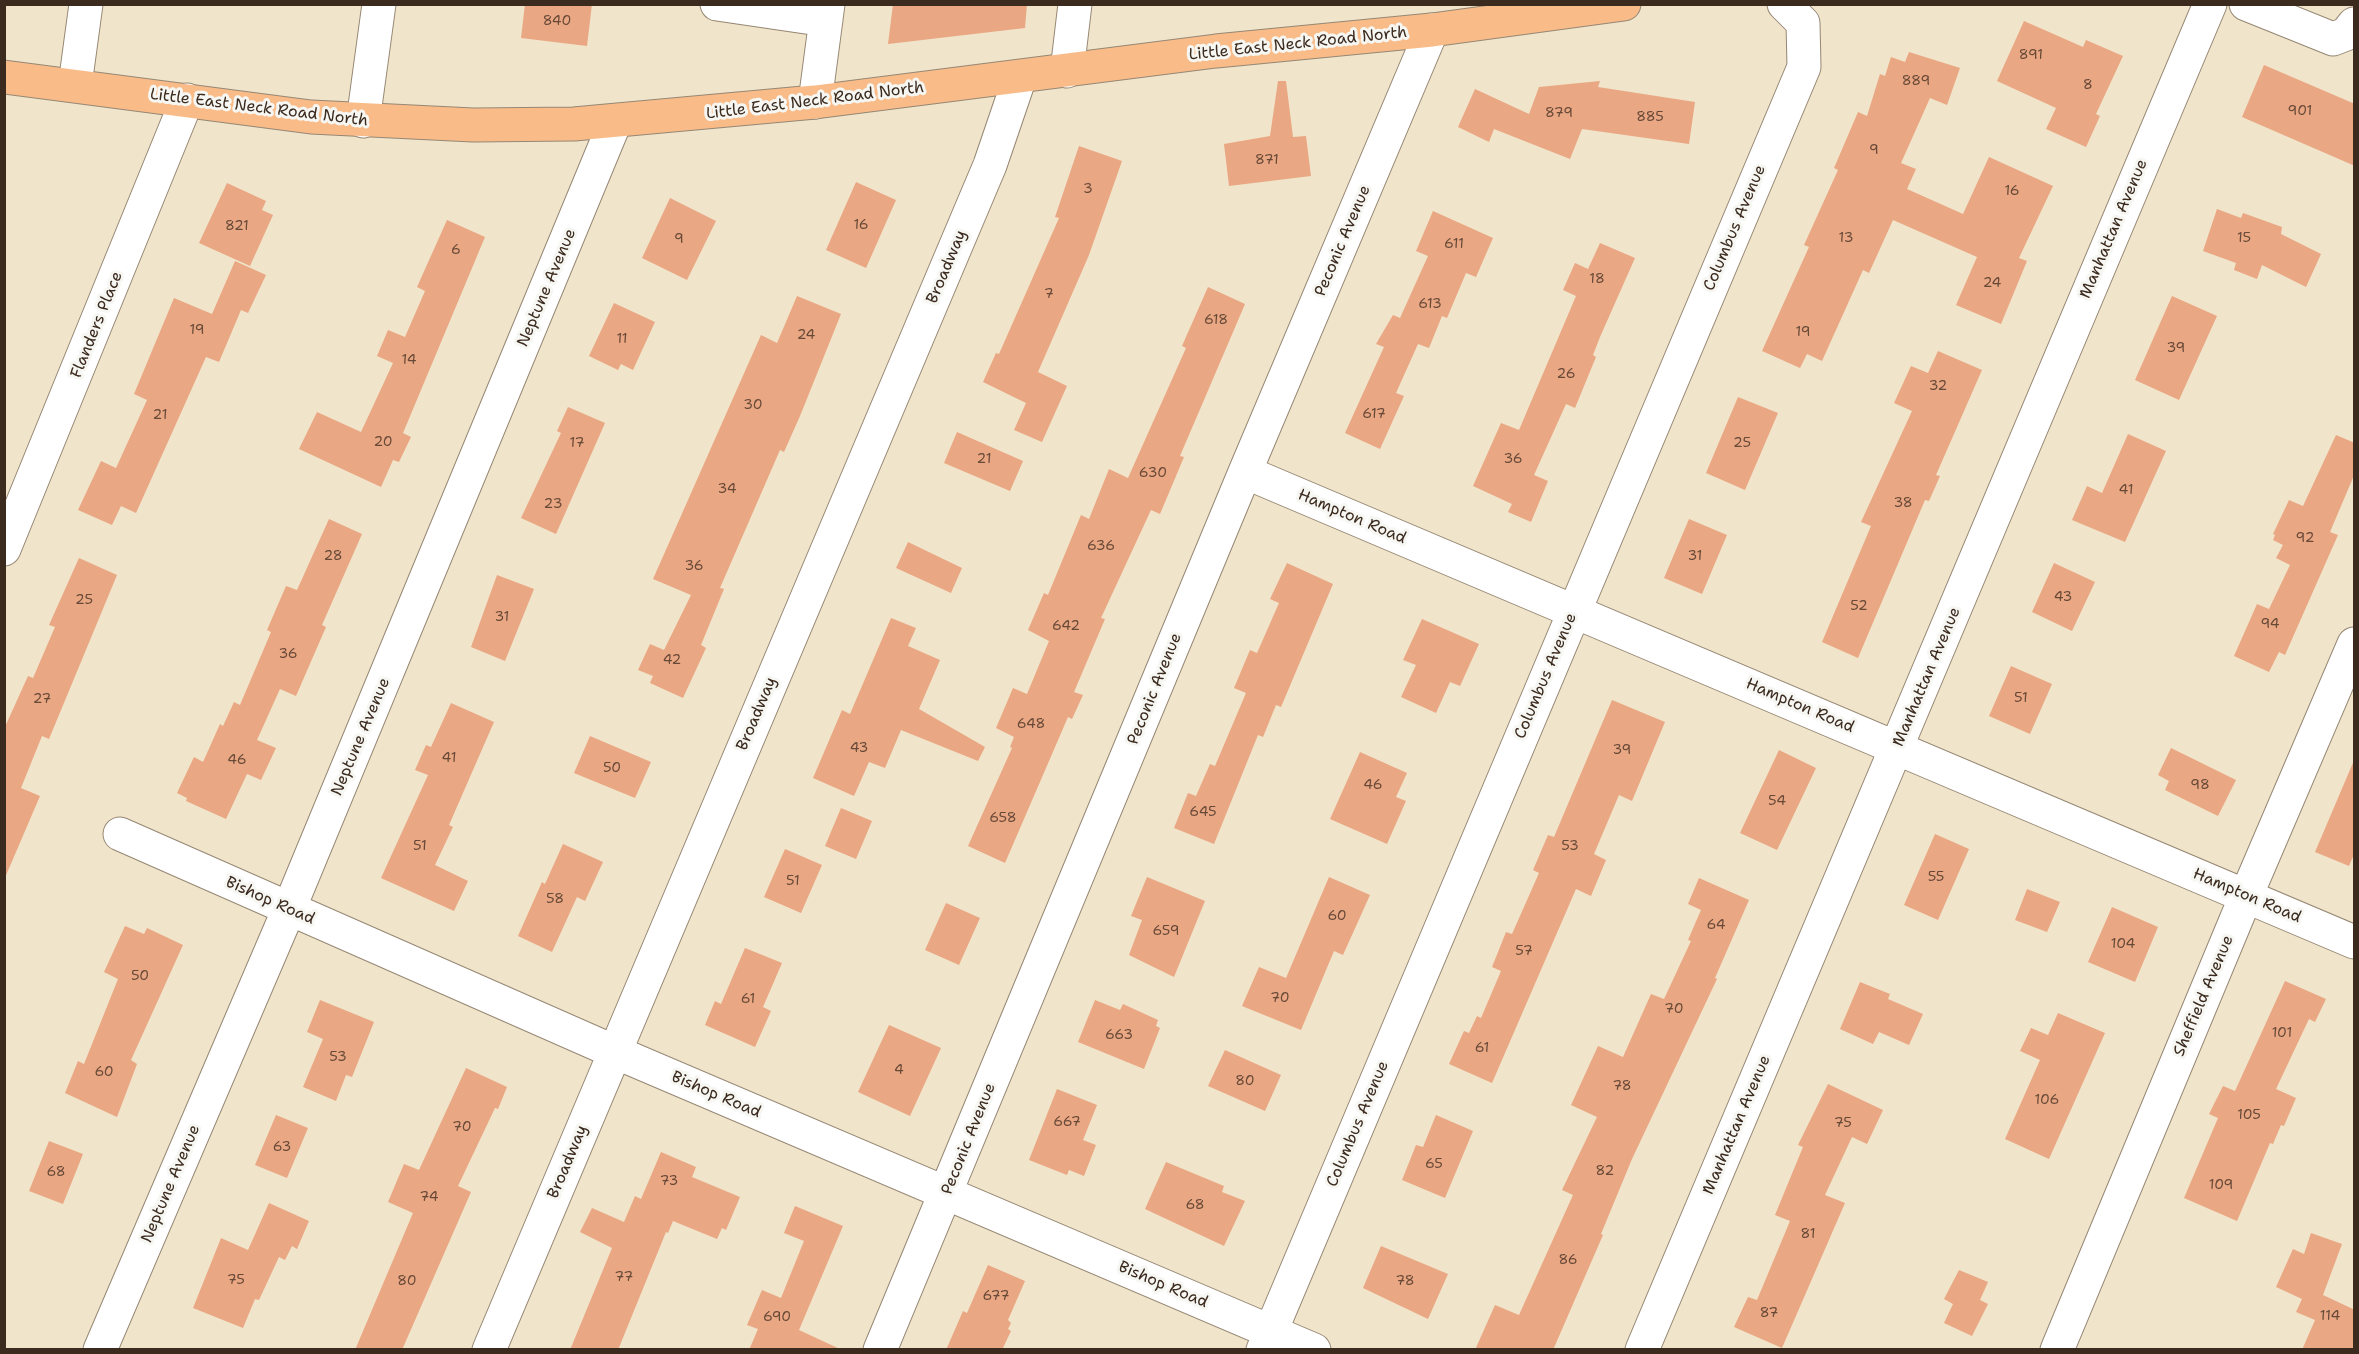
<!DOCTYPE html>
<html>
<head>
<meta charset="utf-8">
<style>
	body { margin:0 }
	#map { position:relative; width:2359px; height:1354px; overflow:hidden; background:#f0e4ca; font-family:"Shantell Sans",sans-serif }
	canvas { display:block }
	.frame { position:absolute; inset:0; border:6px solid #3b2a1e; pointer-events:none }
</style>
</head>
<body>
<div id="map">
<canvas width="2359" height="1354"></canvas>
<div class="frame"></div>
</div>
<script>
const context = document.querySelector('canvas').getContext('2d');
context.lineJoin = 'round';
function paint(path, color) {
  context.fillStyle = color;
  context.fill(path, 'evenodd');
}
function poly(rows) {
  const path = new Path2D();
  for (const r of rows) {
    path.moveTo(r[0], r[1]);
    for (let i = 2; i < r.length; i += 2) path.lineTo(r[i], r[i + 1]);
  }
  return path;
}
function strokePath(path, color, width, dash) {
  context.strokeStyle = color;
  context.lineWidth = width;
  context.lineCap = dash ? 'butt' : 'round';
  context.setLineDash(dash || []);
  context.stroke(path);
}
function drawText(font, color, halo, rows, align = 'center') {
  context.font = font + ' "Shantell Sans",sans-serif';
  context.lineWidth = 6;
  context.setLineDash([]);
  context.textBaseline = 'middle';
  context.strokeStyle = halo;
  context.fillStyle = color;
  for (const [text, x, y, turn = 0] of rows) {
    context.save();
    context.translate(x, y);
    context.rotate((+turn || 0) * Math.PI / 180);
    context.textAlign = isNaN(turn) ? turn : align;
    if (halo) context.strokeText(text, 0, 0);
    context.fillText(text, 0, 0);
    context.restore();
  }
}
const building = poly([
	[525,4,592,4,587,46,521,38],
	[893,4,1027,4,1025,28,888,44],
	[2024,21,2083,47,2086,40,2123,56,2096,114,2100,116,2086,147,2046,129,2056,108,1997,81],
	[1909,52,1960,68,1947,105,1930,98,1901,163,1916,169,1907,189,1963,214,1989,157,2053,186,2019,258,2027,261,2001,324,1956,305,1977,257,1893,220,1869,273,1863,270,1822,361,1807,354,1800,368,1762,351,1809,247,1804,245,1838,170,1834,168,1858,112,1867,116,1880,74,1885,76,1891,57,1905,62],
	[2264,65,2355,104,2355,166,2242,117],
	[1278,81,1286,81,1293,137,1306,136,1311,176,1229,186,1224,144,1270,136],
	[1600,81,1598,87,1695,102,1689,144,1582,129,1570,159,1494,129,1489,142,1458,127,1475,89,1529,114,1539,87],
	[1079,146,1122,161,1089,255,1038,372,1067,386,1042,442,1014,430,1026,403,983,382,996,353,999,354,1059,218,1055,217],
	[856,182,896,200,866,268,826,250],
	[227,183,266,201,262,210,273,215,250,266,199,243],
	[670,198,716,221,687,280,642,258],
	[2217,209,2241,218,2243,213,2282,227,2281,234,2321,254,2306,287,2262,265,2257,279,2234,270,2236,263,2203,251],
	[1433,211,1493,238,1476,277,1466,273,1447,318,1442,316,1429,348,1418,344,1396,393,1404,396,1380,449,1345,433,1384,347,1376,344,1393,315,1400,318,1428,256,1416,251],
	[447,220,485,237,403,433,411,437,399,462,393,460,381,487,299,449,317,412,361,432,393,363,377,356,388,330,405,337,425,291,417,287],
	[1600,243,1635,258,1600,337,1593,355,1596,357,1575,408,1566,404,1534,475,1548,481,1531,522,1508,512,1512,504,1473,486,1501,423,1519,430,1576,296,1563,290,1575,263,1588,269],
	[235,261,266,275,248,313,241,310,219,362,206,357,136,513,121,506,112,525,78,510,101,461,116,468,147,400,134,394,174,298,212,314],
	[1208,287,1245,304,1180,456,1184,457,1160,514,1151,510,1101,618,1105,619,1074,692,1083,695,1072,719,1068,717,1005,863,968,846,1012,748,1010,747,1014,737,996,728,1013,688,1027,694,1049,641,1028,630,1044,593,1048,595,1081,515,1089,519,1109,469,1128,478,1186,348,1182,346],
	[797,296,841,314,800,416,784,452,780,450,720,588,724,589,701,645,706,648,683,698,650,683,653,676,638,670,650,644,664,650,691,595,653,579,761,335,777,343],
	[2172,296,2217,316,2179,400,2135,380],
	[614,303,655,322,633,370,621,364,618,370,589,356],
	[1938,351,1982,370,1936,475,1940,476,1929,501,1925,500,1858,658,1822,642,1871,526,1861,522,1912,411,1894,403,1911,366,1928,373],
	[1738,397,1778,413,1745,490,1706,473],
	[568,407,605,423,556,534,521,518,561,433,557,431],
	[957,432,1023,461,1010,491,944,463],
	[2128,434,2166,451,2125,542,2072,520,2087,486,2102,493],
	[2336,435,2355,443,2355,473,2330,532,2338,535,2285,655,2279,652,2269,672,2234,656,2257,604,2269,609,2290,565,2276,558,2283,545,2273,540,2275,535,2273,534,2289,500,2303,506],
	[329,519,362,534,322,625,326,627,296,696,280,689,257,740,276,748,261,780,247,774,226,819,186,801,187,798,177,793,194,757,203,762,220,724,223,726,234,702,240,705,271,632,267,630,286,586,297,590],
	[1689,519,1727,535,1702,594,1664,578],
	[908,542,962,568,951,593,896,568],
	[79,558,117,575,49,739,42,736,21,788,40,796,4,880,4,729,28,676,33,678,55,627,49,625],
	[1287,563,1333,584,1281,707,1276,705,1263,737,1258,735,1214,844,1174,828,1188,793,1196,796,1210,764,1215,766,1246,693,1234,688,1250,650,1257,653,1279,603,1270,599],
	[2054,563,2095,582,2072,631,2032,612],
	[497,575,534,589,505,661,471,647],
	[891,618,916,628,908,646,940,660,919,709,985,747,978,761,901,730,885,768,869,762,854,796,813,778,842,710,850,714],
	[1422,619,1479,644,1460,686,1450,682,1436,713,1401,697,1416,665,1403,660],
	[2011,666,2052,684,2030,734,1989,716],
	[1612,700,1665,722,1632,801,1619,795,1594,854,1606,860,1591,896,1576,889,1492,1083,1449,1064,1464,1031,1469,1033,1477,1016,1481,1018,1501,971,1492,967,1506,932,1512,934,1539,873,1533,870,1548,835,1554,837],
	[451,703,494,722,449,825,453,827,435,865,468,881,454,911,381,878,428,775,415,770,426,745,431,747],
	[590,736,651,762,635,798,574,773],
	[2171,748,2236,780,2218,816,2165,790,2169,781,2158,775],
	[1779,750,1816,768,1777,850,1740,833],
	[1360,752,1407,773,1396,797,1406,801,1387,844,1330,819],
	[2355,758,2355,852,2349,866,2315,852],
	[841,808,872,821,856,859,825,846],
	[1935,834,1969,849,1938,920,1904,905],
	[563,844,603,862,585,901,577,897,552,952,518,936,542,882,545,884],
	[785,849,822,865,801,913,764,897],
	[1147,877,1205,901,1174,977,1129,955,1142,920,1131,916],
	[1329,877,1370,895,1343,955,1334,951,1301,1030,1242,1006,1259,967,1286,978],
	[1699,878,1749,900,1715,978,1717,979,1632,1159,1601,1234,1603,1235,1553,1350,1475,1350,1495,1305,1519,1315,1573,1195,1562,1190,1597,1117,1571,1105,1598,1046,1623,1057,1651,994,1664,999,1691,941,1688,940,1701,910,1688,904],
	[2027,889,2060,902,2047,932,2015,920],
	[946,903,980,918,959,965,925,950],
	[2112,907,2158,927,2135,982,2088,962],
	[125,926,144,934,147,928,183,945,131,1060,137,1064,117,1117,65,1093,78,1061,84,1064,118,979,104,972],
	[745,948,782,963,763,1007,771,1011,755,1047,705,1025,715,1001,721,1004],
	[2285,981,2326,999,2315,1022,2309,1019,2276,1089,2296,1098,2284,1126,2281,1125,2273,1144,2270,1143,2237,1221,2184,1198,2218,1118,2209,1114,2223,1086,2235,1091],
	[1860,982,1890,994,1888,999,1923,1014,1909,1045,1879,1032,1873,1044,1840,1029],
	[320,1000,374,1022,352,1077,346,1075,336,1101,303,1087,323,1039,307,1032],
	[1095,1000,1120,1010,1123,1004,1158,1020,1156,1026,1160,1028,1144,1069,1078,1042],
	[2058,1013,2105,1033,2049,1159,2005,1139,2040,1060,2020,1051,2031,1028,2048,1035],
	[889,1025,941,1048,910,1116,858,1092],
	[1225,1050,1281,1075,1265,1111,1208,1086],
	[466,1068,507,1087,498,1109,495,1108,458,1186,471,1192,402,1350,355,1350,413,1213,388,1202,404,1164,419,1170],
	[1828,1084,1883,1110,1867,1144,1852,1137,1825,1195,1845,1203,1782,1348,1734,1327,1748,1297,1757,1300,1790,1221,1775,1215,1803,1147,1798,1145],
	[1057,1089,1097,1105,1083,1140,1096,1145,1084,1176,1069,1170,1067,1175,1029,1160],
	[276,1115,308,1128,287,1178,255,1165],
	[1436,1115,1473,1131,1445,1198,1402,1180,1416,1145,1423,1147],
	[49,1141,83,1154,63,1204,29,1191],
	[661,1152,696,1167,692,1177,740,1197,726,1230,722,1228,717,1239,673,1221,668,1233,666,1232,618,1350,570,1350,612,1248,580,1232,592,1208,624,1222,635,1196,641,1199],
	[1166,1162,1224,1186,1222,1192,1245,1201,1224,1246,1145,1209],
	[269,1203,309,1221,297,1249,292,1246,285,1260,279,1257,259,1300,255,1299,243,1328,193,1308,221,1238,248,1250],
	[795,1206,843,1226,799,1330,842,1350,749,1350,758,1329,747,1325,762,1290,781,1298,804,1241,784,1233],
	[2311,1233,2342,1244,2323,1295,2355,1310,2355,1350,2302,1350,2315,1320,2296,1312,2302,1299,2276,1287,2293,1249,2304,1254],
	[1381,1246,1448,1274,1428,1319,1363,1288],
	[988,1265,1025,1281,1008,1320,1011,1323,1008,1329,1011,1331,1002,1350,946,1350,963,1311,967,1313],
	[1959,1270,1988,1282,1980,1300,1988,1304,1972,1336,1944,1323,1953,1304,1944,1299]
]);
const minor = poly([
	[717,4,826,20],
	[2246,4,2333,39,2346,34,2354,24],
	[1067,71,1075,4],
	[75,85,86,4],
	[815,102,828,4],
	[363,121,379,4],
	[1245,472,2354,942],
	[4,549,187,100],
	[120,834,615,1052,1314,1350],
	[100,1350,289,909,615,122],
	[489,1350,990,165,1020,77],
	[880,1350,1245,472,1432,30],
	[1263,1350,1804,67,1803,23,1784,4],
	[1642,1350,2210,4],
	[2057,1350,2246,896,2354,644]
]);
const major = poly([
	[4,77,311,117,473,125,574,124,815,102,1216,51,1432,30,1624,4]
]);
const numberNames = [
	["840",557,21],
	["891",2031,55],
	["889",1916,81],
	["8",2088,85],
	["901",2300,111],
	["879",1559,113],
	["885",1650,117],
	["9",1874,150],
	["871",1267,160],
	["3",1088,189],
	["16",2012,191],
	["16",861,225],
	["821",237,226],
	["13",1846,238],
	["15",2244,238],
	["9",679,239],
	["611",1454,244],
	["6",456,250],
	["18",1597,279],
	["24",1992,283],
	["7",1049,294],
	["613",1430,304],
	["618",1216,320],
	["19",197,330],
	["19",1803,332],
	["24",806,335],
	["11",622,339],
	["39",2176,348],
	["14",409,360],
	["26",1566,374],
	["32",1938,386],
	["30",753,405],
	["617",1374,414],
	["21",160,415],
	["20",383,442],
	["17",577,443],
	["25",1742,443],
	["21",984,459],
	["36",1513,459],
	["630",1153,473],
	["34",727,489],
	["41",2126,490],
	["38",1903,503],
	["23",553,504],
	["92",2305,538],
	["636",1101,546],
	["28",333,556],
	["31",1695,556],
	["36",694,566],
	["43",2063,597],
	["25",84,600],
	["52",1859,606],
	["31",502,617],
	["94",2270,624],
	["642",1066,626],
	["36",288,654],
	["42",672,660],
	["51",2021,698],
	["27",42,699],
	["648",1031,724],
	["43",859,748],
	["39",1622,750],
	["41",449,758],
	["46",237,760],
	["50",612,768],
	["46",1373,785],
	["98",2200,785],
	["54",1777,801],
	["645",1203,812],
	["658",1003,818],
	["51",420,846],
	["53",1570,846],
	["55",1936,877],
	["51",793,881],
	["58",555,899],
	["60",1337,916],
	["64",1716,925],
	["659",1166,931],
	["104",2123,944],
	["57",1524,951],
	["50",140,976],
	["70",1280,998],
	["61",748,999],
	["70",1674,1009],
	["101",2282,1033],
	["663",1119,1035],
	["61",1482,1048],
	["53",338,1057],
	["4",899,1070],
	["60",104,1072],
	["80",1245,1081],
	["78",1622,1086],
	["106",2047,1100],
	["105",2249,1115],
	["667",1067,1122],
	["75",1843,1123],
	["70",462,1127],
	["63",282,1147],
	["65",1434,1164],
	["82",1605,1171],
	["68",56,1172],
	["73",669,1181],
	["109",2221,1185],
	["74",429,1197],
	["68",1195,1205],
	["81",1808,1234],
	["86",1568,1260],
	["77",624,1277],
	["75",236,1280],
	["80",407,1281],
	["78",1405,1281],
	["677",996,1296],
	["87",1769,1313],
	["114",2330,1316],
	["690",777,1317]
];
const streetNames = [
	["Little East Neck Road North",1298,44,-6],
	["Little East Neck Road North",815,101,-7],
	["Little East Neck Road North",259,108,7],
	["Columbus Avenue",1735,228,-67],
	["Manhattan Avenue",2114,229,-67],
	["Peconic Avenue",1343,241,-67],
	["Broadway",947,267,-67],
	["Neptune Avenue",547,288,-67],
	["Flanders Place",97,325,-68],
	["Hampton Road",1352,517,23],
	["Columbus Avenue",1546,676,-67],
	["Manhattan Avenue",1927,677,-67],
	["Peconic Avenue",1155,689,-68],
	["Hampton Road",1800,706,23],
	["Broadway",757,714,-67],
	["Neptune Avenue",361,737,-67],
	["Hampton Road",2247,896,23],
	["Bishop Road",270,901,24],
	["Sheffield Avenue",2204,996,-67],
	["Bishop Road",716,1095,23],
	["Columbus Avenue",1358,1124,-67],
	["Manhattan Avenue",1737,1125,-67],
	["Peconic Avenue",969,1139,-68],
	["Broadway",568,1162,-67],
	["Neptune Avenue",171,1184,-67],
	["Bishop Road",1163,1285,23]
];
paint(building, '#eaa783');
strokePath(minor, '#968774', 35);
strokePath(major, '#968774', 35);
strokePath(minor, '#fff', 33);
strokePath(major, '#f9bc89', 33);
drawText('14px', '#674937', null, numberNames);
drawText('16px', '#3b2a1e', '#f6f6f2', streetNames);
</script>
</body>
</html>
